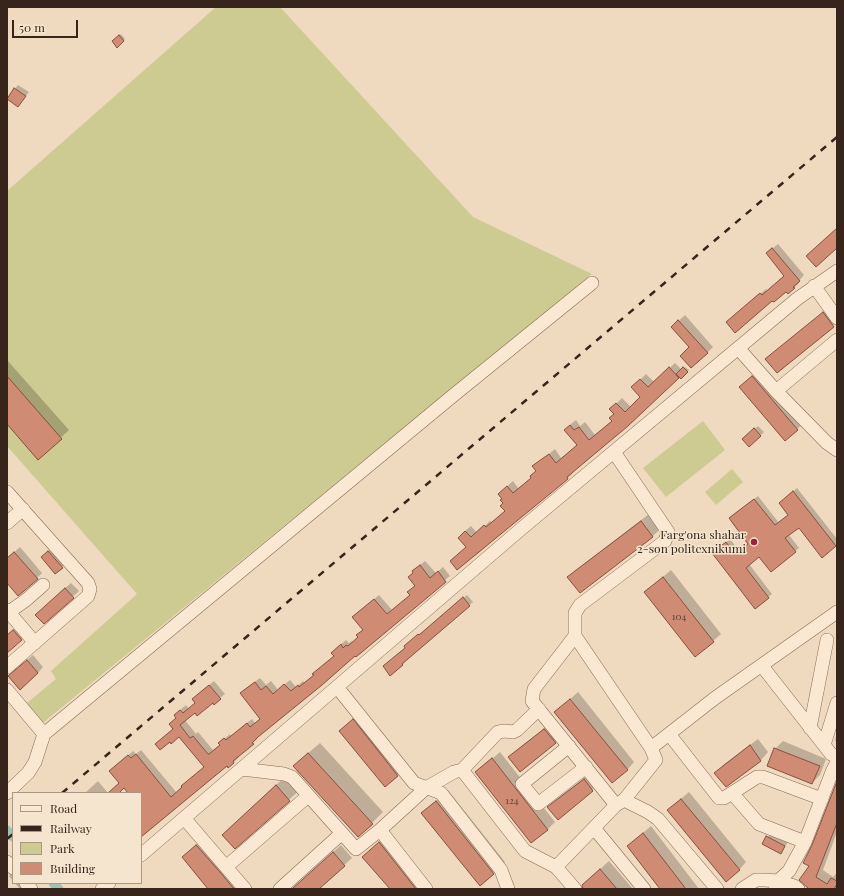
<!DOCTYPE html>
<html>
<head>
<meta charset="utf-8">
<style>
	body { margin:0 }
	#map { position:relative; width:844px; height:896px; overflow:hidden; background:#efd9bf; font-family:"Playfair Display",serif }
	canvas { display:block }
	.frame { position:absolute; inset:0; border:8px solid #37251c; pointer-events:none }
	.legend { position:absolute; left:12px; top:792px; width:130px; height:92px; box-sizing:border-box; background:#f6e5ce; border:1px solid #aa9887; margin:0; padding:5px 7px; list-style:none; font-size:12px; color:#37251c }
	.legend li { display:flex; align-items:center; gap:8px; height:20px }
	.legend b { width:20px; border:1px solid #aa9887 }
	.scale { position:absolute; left:12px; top:20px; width:66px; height:18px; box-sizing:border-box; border:2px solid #37251c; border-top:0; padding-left:5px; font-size:12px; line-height:14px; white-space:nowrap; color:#37251c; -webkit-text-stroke:3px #f6e5ce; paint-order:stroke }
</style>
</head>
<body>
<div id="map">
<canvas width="844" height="896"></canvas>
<div class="frame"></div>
<ul class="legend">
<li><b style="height:5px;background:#fae8d2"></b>Road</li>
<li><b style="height:5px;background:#37251c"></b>Railway</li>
<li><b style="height:11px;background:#cdcb92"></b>Park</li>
<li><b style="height:11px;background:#cf8b73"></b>Building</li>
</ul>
<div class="scale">50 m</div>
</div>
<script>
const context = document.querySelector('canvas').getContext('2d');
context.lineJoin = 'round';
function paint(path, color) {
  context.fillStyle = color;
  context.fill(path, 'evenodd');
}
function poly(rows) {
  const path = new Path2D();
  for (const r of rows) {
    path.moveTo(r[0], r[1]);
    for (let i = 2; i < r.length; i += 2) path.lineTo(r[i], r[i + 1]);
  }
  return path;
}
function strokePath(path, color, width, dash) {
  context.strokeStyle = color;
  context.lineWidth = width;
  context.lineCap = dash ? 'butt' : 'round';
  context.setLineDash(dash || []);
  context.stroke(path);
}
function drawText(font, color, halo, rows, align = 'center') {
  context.font = font + ' "Playfair Display",serif';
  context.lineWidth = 3;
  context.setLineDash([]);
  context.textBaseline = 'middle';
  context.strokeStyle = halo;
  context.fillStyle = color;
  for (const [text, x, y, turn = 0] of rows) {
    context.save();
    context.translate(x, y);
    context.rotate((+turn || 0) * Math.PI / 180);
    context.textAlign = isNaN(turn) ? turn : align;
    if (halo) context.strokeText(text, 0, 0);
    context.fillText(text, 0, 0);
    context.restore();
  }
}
const green = poly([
	[216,7,280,7,473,217,592,274,39,726,27,703,56,679,51,671,137,594,7,446,7,191],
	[703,421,725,450,666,497,643,468],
	[732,469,743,482,716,505,705,492]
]);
const shadow = poly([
	[121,34,125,39,117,46,113,41],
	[18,85,29,92,18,106,8,98],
	[778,244,804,275,798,282,799,283,794,288,787,290,773,299,732,317,766,289,767,291,785,275,772,249],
	[831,306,837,322,777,372,766,359],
	[685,315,713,347,707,353,672,327],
	[7,360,69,430,39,458,7,422],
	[675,363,682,370,685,367,689,370,681,378,680,376,627,426,572,471,573,473,568,478,520,516,475,556,473,554,467,547,464,532,471,526,477,533,490,521,492,522,506,511,503,499,504,489,513,481,518,488,532,478,537,471,534,466,555,449,561,458,578,445,566,430,571,424,576,420,580,426,585,422,595,435,613,420,615,413,611,409,622,398,631,407,642,397,638,382,646,374,654,382],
	[760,369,805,422,785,440,740,387],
	[758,426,764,432,760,436,746,436],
	[797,488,837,539,837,544,822,556,799,527,789,535,799,548,771,571,760,556,749,564,772,594,756,607,717,550,730,539,739,551,749,543,733,515,758,496,779,523,789,514,780,503],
	[649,514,660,529,653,536,569,577,576,570],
	[20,547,42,573,37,578,7,581,7,559],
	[52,548,65,564,62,567,46,554],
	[425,561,436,573,443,567,450,576,257,737,258,738,253,743,238,756,239,757,234,762,229,766,227,765,141,836,141,793,129,793,124,787,117,793,85,793,98,781,108,793,120,783,115,766,133,751,136,754,141,750,177,793,205,767,179,736,170,741,156,744,174,729,177,718,175,715,180,710,186,705,189,709,196,703,198,694,214,681,225,694,220,698,195,711,185,720,196,734,198,732,213,750,221,744,219,743,230,734,231,736,252,719,255,723,261,718,241,693,246,688,260,678,266,685,271,681,278,690,290,680,296,687,303,681,305,683,335,655,337,648,346,640,349,643,352,641,353,642,359,637,358,635,363,629,358,613,379,595,392,610,411,595,416,586,413,571],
	[671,570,721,634,713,641,645,592],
	[71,583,79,591,44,623,42,609],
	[467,595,473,602,405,660,406,661,403,664,390,674,409,643,422,632,423,633],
	[19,625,27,634,7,651,7,635],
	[33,655,43,667,38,673,9,676],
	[578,692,634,762,627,770,556,712],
	[361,713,405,768,386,785,340,731],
	[552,722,563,735,555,742,517,750],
	[837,733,837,742,835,741],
	[758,739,768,752,761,760,726,786,716,773,723,765],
	[783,741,826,759,820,775,812,783,775,749],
	[320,743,383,812,372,823,306,755],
	[500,752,555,822,547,830,477,772],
	[592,772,600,783,558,819,548,807,556,800],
	[288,774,301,789,235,848,234,824],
	[837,784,837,832,823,870,833,877,837,873,837,886,835,889,811,889,813,845],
	[448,790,505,862,493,873,423,813],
	[689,792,746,862,739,870,668,810],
	[651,826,699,889,662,889,628,846],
	[771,833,788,842,781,853,763,843],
	[388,836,427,887,433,889,391,889,371,849],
	[204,838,248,889,210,889,190,850],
	[341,845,352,858,318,889,290,889,294,888],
	[609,861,633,889,583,889,583,885],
	[13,872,13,881,9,876],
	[15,883,24,883,29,889,20,889]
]);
const canal = poly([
	[7,830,13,837],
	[53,883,59,889]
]);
const building = poly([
	[119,35,124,41,117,48,112,41,119,35],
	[14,88,26,96,18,107,7,99,14,88],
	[837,228,837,248,816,267,806,256,837,228],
	[772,248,800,281,793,287,795,288,788,294,786,292,774,302,772,301,735,333,726,322,760,293,762,295,784,276,766,253,772,248],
	[823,312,834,327,777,373,765,359,823,312],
	[678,320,708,353,691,368,680,356,689,347,671,327,678,320],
	[669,367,679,378,628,426,567,477,568,479,457,570,450,561,466,547,458,538,465,531,471,537,484,525,486,527,505,511,500,506,503,503,500,500,502,499,498,494,507,486,513,493,531,478,530,476,536,471,532,466,549,454,556,463,577,445,564,430,570,425,574,430,579,427,589,440,612,421,609,418,614,414,609,409,616,403,625,412,640,397,631,387,640,379,648,387,669,367],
	[683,367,688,372,681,379,676,374,683,367],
	[7,376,62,439,38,460,7,424,7,376],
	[752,376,798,430,785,441,739,387,752,376],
	[754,428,761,436,749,447,742,439,754,428],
	[793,491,836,546,822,558,799,528,785,538,796,552,771,572,759,557,746,568,769,598,755,609,712,553,726,542,735,554,748,544,729,518,754,499,775,525,788,515,779,503,793,491],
	[641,521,653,537,580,593,567,577,641,521],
	[48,551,63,568,55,574,41,557,48,551],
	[14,552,38,579,18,596,7,583,7,558,14,552],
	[420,565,430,578,438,571,446,582,356,657,355,656,322,685,258,737,252,743,254,744,233,761,234,763,228,768,227,766,141,837,141,793,128,793,124,788,119,793,108,793,119,783,109,771,128,755,131,758,136,754,171,797,182,787,181,786,204,767,179,737,171,744,170,742,160,750,155,744,173,729,169,724,176,718,174,715,180,710,183,713,195,703,192,699,209,685,221,699,214,705,213,703,197,716,195,713,180,725,190,738,193,736,208,754,209,754,220,745,218,743,224,738,226,740,247,723,250,727,260,719,240,693,255,682,261,690,266,686,273,694,284,684,291,691,298,685,299,687,314,675,312,674,334,656,331,653,341,644,343,648,346,645,348,646,358,637,356,635,363,630,352,617,374,599,387,614,410,595,407,592,415,586,408,577,413,573,412,571,420,565],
	[663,577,714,642,695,657,644,592,663,577],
	[65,588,74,598,44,624,35,615,65,588],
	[463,597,470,606,402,664,403,665,390,676,383,666,405,648,404,646,418,634,419,635,463,597],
	[13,630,22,640,7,653,7,635,13,630],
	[27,660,38,673,20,690,8,676,27,660],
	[570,699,628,770,612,783,554,712,570,699],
	[353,719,398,776,385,787,339,731,353,719],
	[544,729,556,743,520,772,508,757,544,729],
	[750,745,761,761,726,787,714,773,750,745],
	[774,748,820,766,812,784,767,766,774,748],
	[308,753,373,824,358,837,293,766,308,753],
	[492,758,548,830,531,843,475,772,492,758],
	[584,779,593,791,558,820,547,807,584,779],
	[837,781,837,823,816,877,827,884,831,878,837,881,837,884,834,889,809,889,799,880,809,866,803,863,812,845,837,781],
	[276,785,290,801,235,849,222,835,276,785],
	[681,799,740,870,726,882,667,810,681,799],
	[436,801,494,874,480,886,421,813,436,801],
	[643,833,686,889,660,889,627,846,643,833],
	[766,836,785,846,781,854,762,844,766,836],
	[379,842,416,889,390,889,362,857,379,842],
	[196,845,220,872,234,889,208,889,182,857,196,845],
	[333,852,345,866,319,889,292,889,333,852],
	[600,869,617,889,583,889,582,885,600,869]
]);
const minor = poly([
	[814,286,837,318],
	[738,348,776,391,827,443,837,450],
	[776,391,837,340],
	[614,452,668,532,665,541,580,605,575,613,575,636,651,748],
	[7,492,88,583,90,589,88,596,7,667],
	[7,523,23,509],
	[7,610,35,643],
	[9,612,26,600,43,585],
	[575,636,534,689,532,701,616,805],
	[762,666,831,754,837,757],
	[337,687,414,783,441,793,501,870,508,889],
	[7,690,44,734,35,762,28,773,7,793],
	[810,728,827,640],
	[44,734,455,394,592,283],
	[669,734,719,798,724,798,732,793],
	[824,745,837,703],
	[569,746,522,784,538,804,586,767],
	[242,769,284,774,292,777,356,849,380,830,426,788,454,772,462,770,498,732,505,731,513,732,517,730,539,709],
	[462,770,525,851,556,867],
	[624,800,648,812,658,819,717,889],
	[184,818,226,867],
	[594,828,644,889],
	[380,830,426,889],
	[805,842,832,772,837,762],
	[141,855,521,529,797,299,837,271],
	[7,862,13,868],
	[26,883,31,889],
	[102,889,109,883],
	[245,889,226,867,308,796],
	[280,889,342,833],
	[575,889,556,867,616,805,624,800,656,760,651,748,715,698,837,612],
	[742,889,756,880,765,880,778,881,794,886,798,889],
	[775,889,778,881,789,871,805,842,759,824,732,793,757,777,763,777,822,799]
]);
const rail = poly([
	[62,793,837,137],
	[7,839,13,834]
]);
const markers = [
	[754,542,4,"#992537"]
];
const numberNames = [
	["104",679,617],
	["124",512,801]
];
const poiNames = [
	["Farg'ona shahar",746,535],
	["2-son politexnikumi",746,549]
];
paint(green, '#cdcb92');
paint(shadow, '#0003');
strokePath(canal, '#a2c1b3', 9);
paint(building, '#cf8b73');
strokePath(building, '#884f3c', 1);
strokePath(minor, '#886a57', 14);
strokePath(minor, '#fae8d2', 13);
strokePath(rail, '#37251c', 2.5, [7, 7]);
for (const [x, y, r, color] of markers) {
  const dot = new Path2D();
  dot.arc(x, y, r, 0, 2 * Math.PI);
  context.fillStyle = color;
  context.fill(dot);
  strokePath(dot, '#f6e5ce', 1.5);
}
drawText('10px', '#5d3e32', null, numberNames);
drawText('12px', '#37251c', '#f6e5ce', poiNames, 'right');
</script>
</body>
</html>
